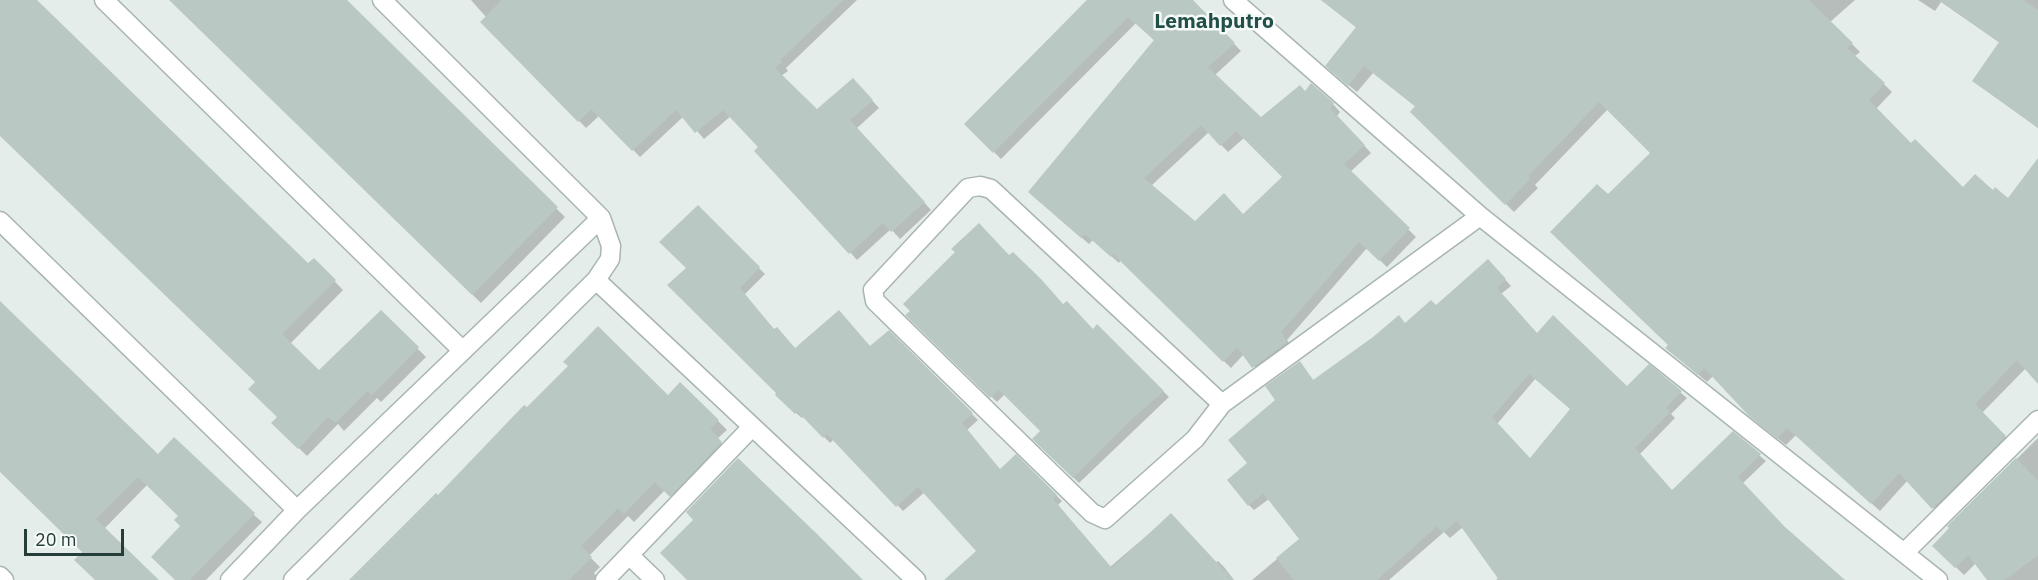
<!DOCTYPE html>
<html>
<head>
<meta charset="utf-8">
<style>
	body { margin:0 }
	#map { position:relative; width:2038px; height:580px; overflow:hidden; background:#e5edea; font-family:"IBM Plex Sans",sans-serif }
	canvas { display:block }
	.scale { position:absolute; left:24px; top:529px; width:100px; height:27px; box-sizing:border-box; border:3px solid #253e39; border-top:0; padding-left:8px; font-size:18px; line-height:21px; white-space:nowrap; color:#253e39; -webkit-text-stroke:4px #f5faf8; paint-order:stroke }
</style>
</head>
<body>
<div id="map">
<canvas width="2038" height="580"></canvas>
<div class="scale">20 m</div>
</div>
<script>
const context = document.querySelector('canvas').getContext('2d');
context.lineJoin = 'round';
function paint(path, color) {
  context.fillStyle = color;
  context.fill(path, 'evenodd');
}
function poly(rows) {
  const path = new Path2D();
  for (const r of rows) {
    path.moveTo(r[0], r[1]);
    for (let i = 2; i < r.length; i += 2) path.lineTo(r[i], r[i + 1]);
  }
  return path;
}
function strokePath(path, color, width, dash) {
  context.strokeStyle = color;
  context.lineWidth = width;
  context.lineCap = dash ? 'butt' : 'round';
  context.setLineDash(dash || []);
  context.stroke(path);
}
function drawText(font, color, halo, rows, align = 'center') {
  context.font = font + ' "IBM Plex Sans",sans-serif';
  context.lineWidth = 5;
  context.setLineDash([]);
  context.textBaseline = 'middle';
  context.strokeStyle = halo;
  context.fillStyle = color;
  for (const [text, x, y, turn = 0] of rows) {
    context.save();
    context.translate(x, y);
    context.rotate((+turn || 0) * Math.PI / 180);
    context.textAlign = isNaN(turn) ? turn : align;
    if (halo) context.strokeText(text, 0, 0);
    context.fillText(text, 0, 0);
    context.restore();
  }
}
const shadow = poly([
	[0,0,35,0,309,265,314,260,343,290,290,344,319,372,381,312,426,357,381,402,377,398,344,431,338,424,307,456,273,423,279,417,257,382,0,134],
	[172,0,343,0,565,217,481,303],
	[471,0,857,0,786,68,788,71,781,76,817,111,860,87,879,108,857,128,931,210,900,239,891,229,857,260,731,116,704,139,684,116,640,157,600,115,586,128,482,22,486,17],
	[1087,0,1192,0,1241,51,1215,75,1261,119,1306,93,1333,104,1340,112,1337,116,1371,153,1350,172,1416,237,1387,267,1367,248,1287,340,1294,350,1261,374,1244,354,1231,368,1121,260,1119,263,1093,240,1089,244,1037,199,1155,41,1136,23,1001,159,966,124],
	[1209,132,1228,152,1244,138,1284,177,1244,216,1195,223,1151,186],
	[1321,0,1855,0,1830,22,1860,52,1855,56,1892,92,1876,109,1911,145,1963,189,1993,192,2008,200,2038,160,2038,382,2026,368,1982,413,2013,445,1941,516,1908,480,1880,511,1796,435,1786,445,1759,424,1713,376,1707,382,1667,348,1670,346,1608,197,1652,153,1608,109,1535,185,1538,188,1514,212,1412,112,1416,107,1373,73,1357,92,1335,74,1357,28],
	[1918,0,2038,0,2038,128,1974,81,2000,43,1941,2,1935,11],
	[698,208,765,274,744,295,775,331,796,349,870,348,888,332,978,420,967,430,1000,470,1015,456,1062,501,1058,505,1110,567,1171,515,1215,563,1218,561,1224,567,1234,580,953,580,978,551,925,492,903,511,834,439,830,443,804,416,802,418,782,401,688,268],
	[1009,257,1093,331,1097,326,1169,397,1079,483,1034,439,1042,431,1005,394,997,402,908,315],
	[1494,267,1511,286,1501,294,1538,335,1627,388,1649,366,1687,398,1671,414,1675,418,1640,454,1672,492,1733,433,1766,461,1743,483,1786,529,1843,580,1496,580,1499,577,1463,527,1450,538,1444,532,1389,580,1252,580,1301,539,1269,499,1254,510,1249,505,1249,463,1277,401,1300,363,1314,381,1436,307],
	[1536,378,1572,409,1530,460,1497,424],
	[0,303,158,456,253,514,262,522,206,580,177,580,182,526,180,516,148,484,104,529,157,580,97,580,84,552,0,471],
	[681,384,727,430,717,439,730,452,680,504,665,490,634,522,628,516,589,556,600,567,594,573,600,580,353,580,527,409,668,397],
	[2038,438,2038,580,1989,580,1976,563,1964,575,1934,546,1951,528,1949,526]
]);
const building = poly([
	[0,0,37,0,308,263,314,258,336,280,282,334,319,370,381,310,419,347,372,395,367,391,335,423,328,417,298,449,271,423,277,417,248,389,255,382,0,136],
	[169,0,347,0,558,207,472,295],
	[502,0,843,0,780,60,782,62,775,68,817,109,853,78,873,100,850,120,925,202,891,232,883,223,849,254,754,151,758,147,723,110,695,133,676,110,632,151,591,109,578,122,480,22],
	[1087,0,1193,0,1235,43,1208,67,1261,117,1300,85,1305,91,1311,83,1334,103,1330,108,1365,145,1344,164,1410,228,1379,261,1359,242,1281,332,1287,342,1252,368,1237,347,1223,362,1113,254,1111,257,1085,234,1081,238,1028,192,1154,40,1128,17,993,153,964,124],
	[1201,125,1220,146,1236,131,1282,177,1243,214,1224,193,1195,221,1144,178],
	[1321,0,1809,0,1853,43,1847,48,1885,83,1869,100,1911,143,1915,139,1963,187,1975,174,1993,190,1995,187,2008,198,2038,158,2038,384,2017,360,1975,404,2006,436,1932,509,1899,473,1871,504,1787,428,1777,438,1749,416,1704,368,1698,375,1665,348,1668,345,1550,232,1597,184,1608,194,1650,153,1599,102,1528,176,1530,179,1505,205,1410,112,1415,106,1364,66,1348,86,1325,66,1356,27],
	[1939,0,2023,0,2038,10,2038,128,1972,81,1999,42],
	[698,205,760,267,740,288,774,329,777,327,795,348,839,310,870,346,889,330,973,413,962,423,1000,469,1016,454,1057,495,1053,499,1112,568,1171,513,1233,580,944,580,976,551,918,487,896,507,827,434,823,438,797,411,795,414,775,395,776,393,667,285,686,268,659,242],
	[979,223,1009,255,1013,252,1041,279,1063,304,1067,301,1093,329,1097,324,1164,391,1134,417,1073,478,1032,439,1040,431,999,390,990,398,905,315,910,311,903,304,955,252,951,249],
	[1488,259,1506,279,1497,288,1537,333,1553,315,1627,386,1649,364,1682,391,1666,408,1670,412,1635,448,1672,490,1733,431,1761,454,1738,477,1784,526,1845,580,1499,580,1457,521,1443,533,1437,526,1377,580,1294,580,1276,558,1299,539,1263,493,1248,506,1227,480,1247,463,1228,440,1275,400,1265,386,1300,361,1313,380,1373,337,1399,315,1405,323,1431,300,1436,305],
	[1529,374,1570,409,1530,458,1492,417],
	[0,301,158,454,174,437,255,513,190,580,175,580,151,557,180,526,174,520,178,516,138,477,96,519,159,580,95,580,74,560,82,552,0,472],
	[598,326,668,395,680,382,719,420,710,429,722,442,670,497,655,482,624,514,618,508,581,546,592,557,569,580,349,580,436,493,438,495,524,405,527,407,568,366,563,362],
	[738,458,816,533,863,580,687,580,660,553,693,520,686,512],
	[2016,458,2038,481,2038,555,2005,580,1987,580,1968,555,1955,568,1932,546,1949,528,1947,526]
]);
const street = poly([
	[104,0,463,351],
	[1233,0,1480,216,1938,580],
	[0,221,297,510],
	[596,280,916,580],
	[1222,404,991,189,980,186,968,188,873,290,875,301,1092,513,1105,519,1195,439,1222,404,1480,216],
	[1904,553,2038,420],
	[629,555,655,580],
	[0,576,4,580],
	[230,580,297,510,601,218],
	[293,580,596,280,610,259,611,246,601,218,382,0],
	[605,580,752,427]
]);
const quarterNames = [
	["Lemahputro",1214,22]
];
paint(shadow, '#0003');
paint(building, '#bac8c3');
strokePath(street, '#a8b5b1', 21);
strokePath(street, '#fff', 18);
drawText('bold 21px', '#224f47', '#f5faf8', quarterNames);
</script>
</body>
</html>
